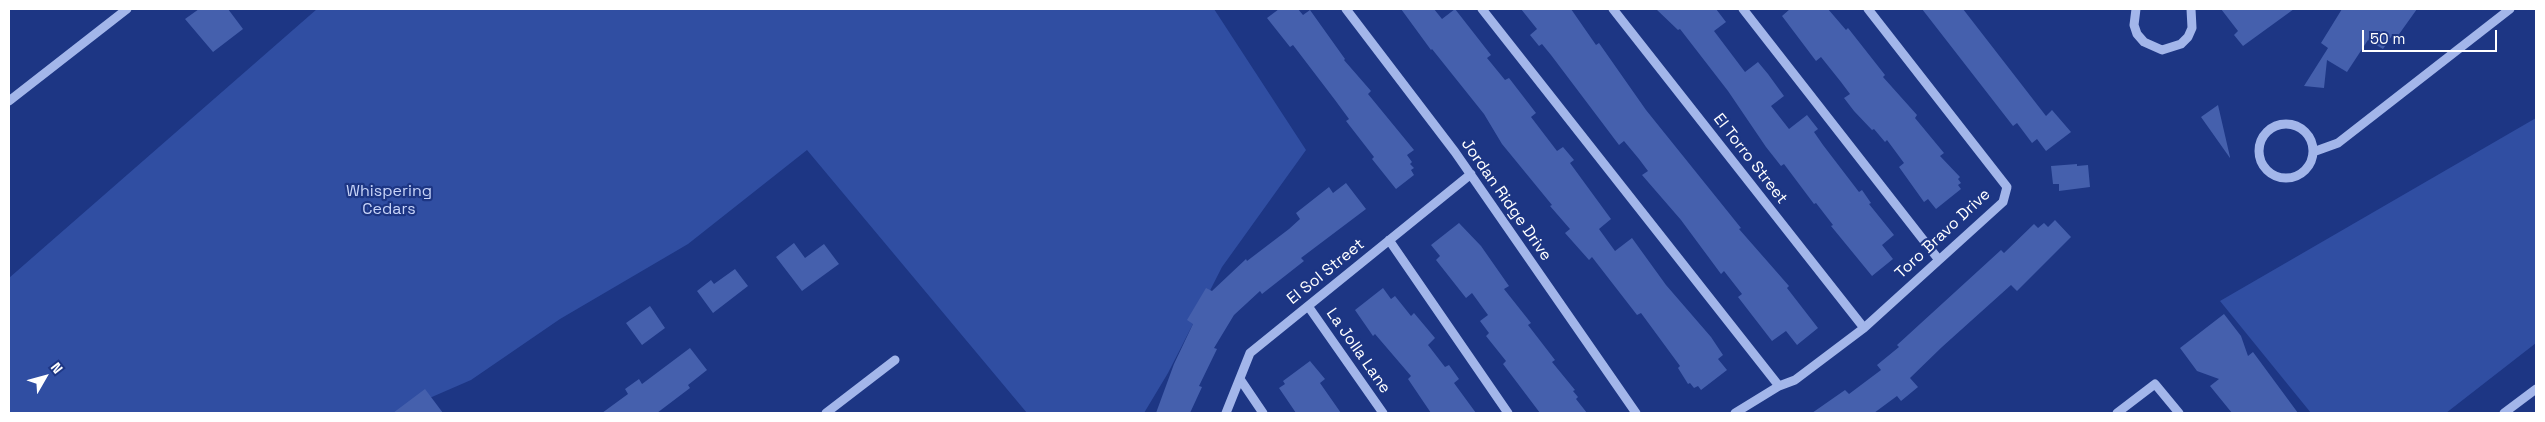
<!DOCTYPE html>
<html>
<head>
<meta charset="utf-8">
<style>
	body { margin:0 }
	#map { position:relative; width:2545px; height:422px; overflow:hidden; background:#1d3684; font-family:"Space Grotesk",sans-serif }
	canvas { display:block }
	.frame { position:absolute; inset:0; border:10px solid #fff; pointer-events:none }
	.north { position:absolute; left:20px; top:352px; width:50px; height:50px; -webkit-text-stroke:4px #1d3684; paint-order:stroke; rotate:52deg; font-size:14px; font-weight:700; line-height:20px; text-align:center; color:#fff }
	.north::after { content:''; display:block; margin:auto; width:18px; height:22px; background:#fff; clip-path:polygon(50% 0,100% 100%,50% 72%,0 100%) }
	.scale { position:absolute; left:2362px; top:30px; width:135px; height:22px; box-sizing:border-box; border:2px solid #fff; border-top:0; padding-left:6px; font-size:15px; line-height:18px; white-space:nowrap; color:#fff; -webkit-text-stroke:4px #1d3684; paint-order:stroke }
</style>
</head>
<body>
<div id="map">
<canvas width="2545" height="422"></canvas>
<div class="frame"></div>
<div class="north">N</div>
<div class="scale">50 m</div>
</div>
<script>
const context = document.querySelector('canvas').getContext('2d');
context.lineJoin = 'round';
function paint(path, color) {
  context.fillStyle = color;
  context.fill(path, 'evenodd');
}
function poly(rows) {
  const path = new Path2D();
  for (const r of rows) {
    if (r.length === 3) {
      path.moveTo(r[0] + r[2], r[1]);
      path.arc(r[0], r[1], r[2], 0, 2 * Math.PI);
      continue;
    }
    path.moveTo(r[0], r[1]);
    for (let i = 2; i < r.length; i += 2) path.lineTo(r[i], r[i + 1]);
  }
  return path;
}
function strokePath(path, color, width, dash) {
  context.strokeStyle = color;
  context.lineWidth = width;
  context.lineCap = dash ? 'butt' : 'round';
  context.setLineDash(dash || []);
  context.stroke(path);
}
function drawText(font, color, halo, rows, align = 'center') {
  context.font = font + ' "Space Grotesk",sans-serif';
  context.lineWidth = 4.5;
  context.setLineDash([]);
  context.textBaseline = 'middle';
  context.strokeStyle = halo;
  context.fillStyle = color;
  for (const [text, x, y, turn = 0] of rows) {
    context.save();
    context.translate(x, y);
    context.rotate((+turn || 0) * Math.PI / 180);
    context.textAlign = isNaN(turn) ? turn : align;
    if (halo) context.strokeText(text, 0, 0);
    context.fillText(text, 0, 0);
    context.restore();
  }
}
const green = poly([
	[317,9,1214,9,1306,150,1222,267,1168,373,1144,413,1027,413,807,150,688,244,560,319,471,380,395,413,9,413,9,278],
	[2536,118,2536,343,2446,413,2311,413,2220,301]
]);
const building = poly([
	[199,9,228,9,243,29,213,52,185,19],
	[1279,9,1298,9,1303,15,1310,10,1345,59,1344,60,1371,91,1368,94,1414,150,1407,155,1412,162,1410,164,1414,168,1411,170,1414,175,1396,189,1372,159,1374,157,1346,121,1349,119,1335,100,1293,45,1290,47,1267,18],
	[1401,9,1434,9,1442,19,1455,9,1491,55,1487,58,1505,80,1509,78,1536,113,1531,117,1557,151,1563,147,1574,160,1570,163,1611,219,1599,229,1615,251,1632,238,1666,285,1711,337,1723,355,1718,359,1727,370,1701,390,1698,386,1694,388,1690,383,1688,384,1678,368,1680,366,1641,313,1637,315,1592,257,1589,260,1565,233,1570,229,1550,206,1552,205,1502,144,1484,114,1432,49,1431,50],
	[1521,9,1571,9,1596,45,1599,43,1646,110,1741,228,1739,229,1789,286,1787,288,1818,328,1797,345,1786,331,1772,341,1738,297,1742,294,1724,271,1721,274,1681,220,1642,175,1648,171,1639,159,1624,141,1619,145,1551,55,1542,44,1539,46,1530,35,1537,29],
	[1656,9,1716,9,1726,22,1714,31,1745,72,1758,62,1768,74,1784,96,1771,106,1789,129,1807,115,1818,129,1814,132,1823,145,1859,192,1862,190,1871,203,1869,204,1894,235,1882,245,1893,259,1872,276,1831,226,1833,225,1816,203,1814,204,1784,164,1781,166,1766,147,1728,91,1680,29,1678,30],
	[1790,9,1828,9,1846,30,1848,28,1885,75,1883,77,1917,115,1915,118,1944,153,1940,156,1960,177,1958,179,1961,183,1958,185,1961,189,1936,209,1928,199,1924,202,1899,167,1904,163,1887,140,1885,142,1874,129,1872,130,1854,111,1844,98,1850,94,1841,82,1821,57,1816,61,1782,16],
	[1922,9,1963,9,2046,116,2052,110,2071,132,2046,151,2037,139,2032,143,2017,123,2013,126],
	[2221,9,2294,9,2243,46,2234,35,2238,31],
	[2342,9,2417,9,2397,37,2393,34,2383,49,2368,40,2347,72,2327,60,2324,88,2304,86,2328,48,2321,43],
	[2218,105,2230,157,2230,158,2201,117],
	[2077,164,2077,166,2088,165,2090,187,2059,191,2059,184,2053,184,2051,166],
	[1346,183,1366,209,1301,258,1304,261,1262,294,1260,291,1234,315,1214,348,1217,349,1199,386,1202,387,1190,413,1156,413,1174,364,1193,324,1187,320,1206,288,1212,291,1246,259,1247,261,1289,229,1300,219,1296,213,1329,187,1333,193],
	[2055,220,2071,237,2017,291,2011,285,1942,347,1910,378,1918,387,1901,401,1897,396,1874,413,1812,413,1845,390,1849,394,1881,370,1877,365,1899,347,1897,345,2001,250,2004,253,2034,224,2038,228,2044,223,2048,227],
	[1459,223,1481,246,1509,286,1504,289,1531,323,1528,325,1555,360,1552,362,1575,390,1573,391,1578,397,1576,399,1587,413,1540,413,1503,364,1506,361,1486,336,1489,333,1480,321,1488,315,1472,293,1466,298,1436,260,1440,256,1431,245],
	[794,243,805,258,824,244,839,264,802,291,776,257],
	[735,269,748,286,713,313,697,291,711,280,714,284],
	[1383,288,1391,299,1395,296,1411,316,1414,313,1435,338,1428,345,1445,367,1449,365,1459,379,1454,383,1476,413,1431,413,1408,379,1411,376,1375,334,1373,336,1355,310],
	[650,306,665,328,642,345,626,323],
	[2224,314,2241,336,2248,356,2253,352,2298,413,2232,413,2210,386,2219,379,2197,371,2180,348],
	[690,348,707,370,688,385,690,388,657,413,602,413,628,394,625,389,639,379,642,384],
	[1310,361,1325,379,1320,383,1341,413,1296,413,1279,388,1285,384,1283,381],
	[425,389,443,413,393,413]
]);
const minor = poly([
	[1346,9,1455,152,1636,413],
	[1482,9,1779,386],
	[1613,9,1864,328],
	[1743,9,1939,260],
	[2136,9,2134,25,2137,34,2144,42,2162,50,2181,44,2188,37,2192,28,2191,9],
	[9,101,127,9],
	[2286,151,27],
	[2313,152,2338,143,2510,9],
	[1389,240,1508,413],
	[1308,306,1383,413],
	[1240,379,1263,413],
	[826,413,895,360],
	[1226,413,1250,353,1471,174],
	[1735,413,1779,386,1795,380,1864,328,2003,202,2007,187,1868,9],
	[2117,413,2155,384,2179,413],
	[2504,413,2536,389]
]);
const streetNames = [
	["El Torro Street",1750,159,52],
	["Jordan Ridge Drive",1506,200,55],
	["Toro Bravo Drive",1943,234,-43],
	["El Sol Street",1326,272,-39],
	["La Jolla Lane",1358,351,55]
];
const parkNames = [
	["Whispering",389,192],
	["Cedars",389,210]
];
paint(green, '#304ea2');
paint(building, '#4560ad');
strokePath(minor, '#a3b6ea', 9);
drawText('16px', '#fff', '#1d3684', streetNames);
drawText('16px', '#c8d4f8', '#1d3684', parkNames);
</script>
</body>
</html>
